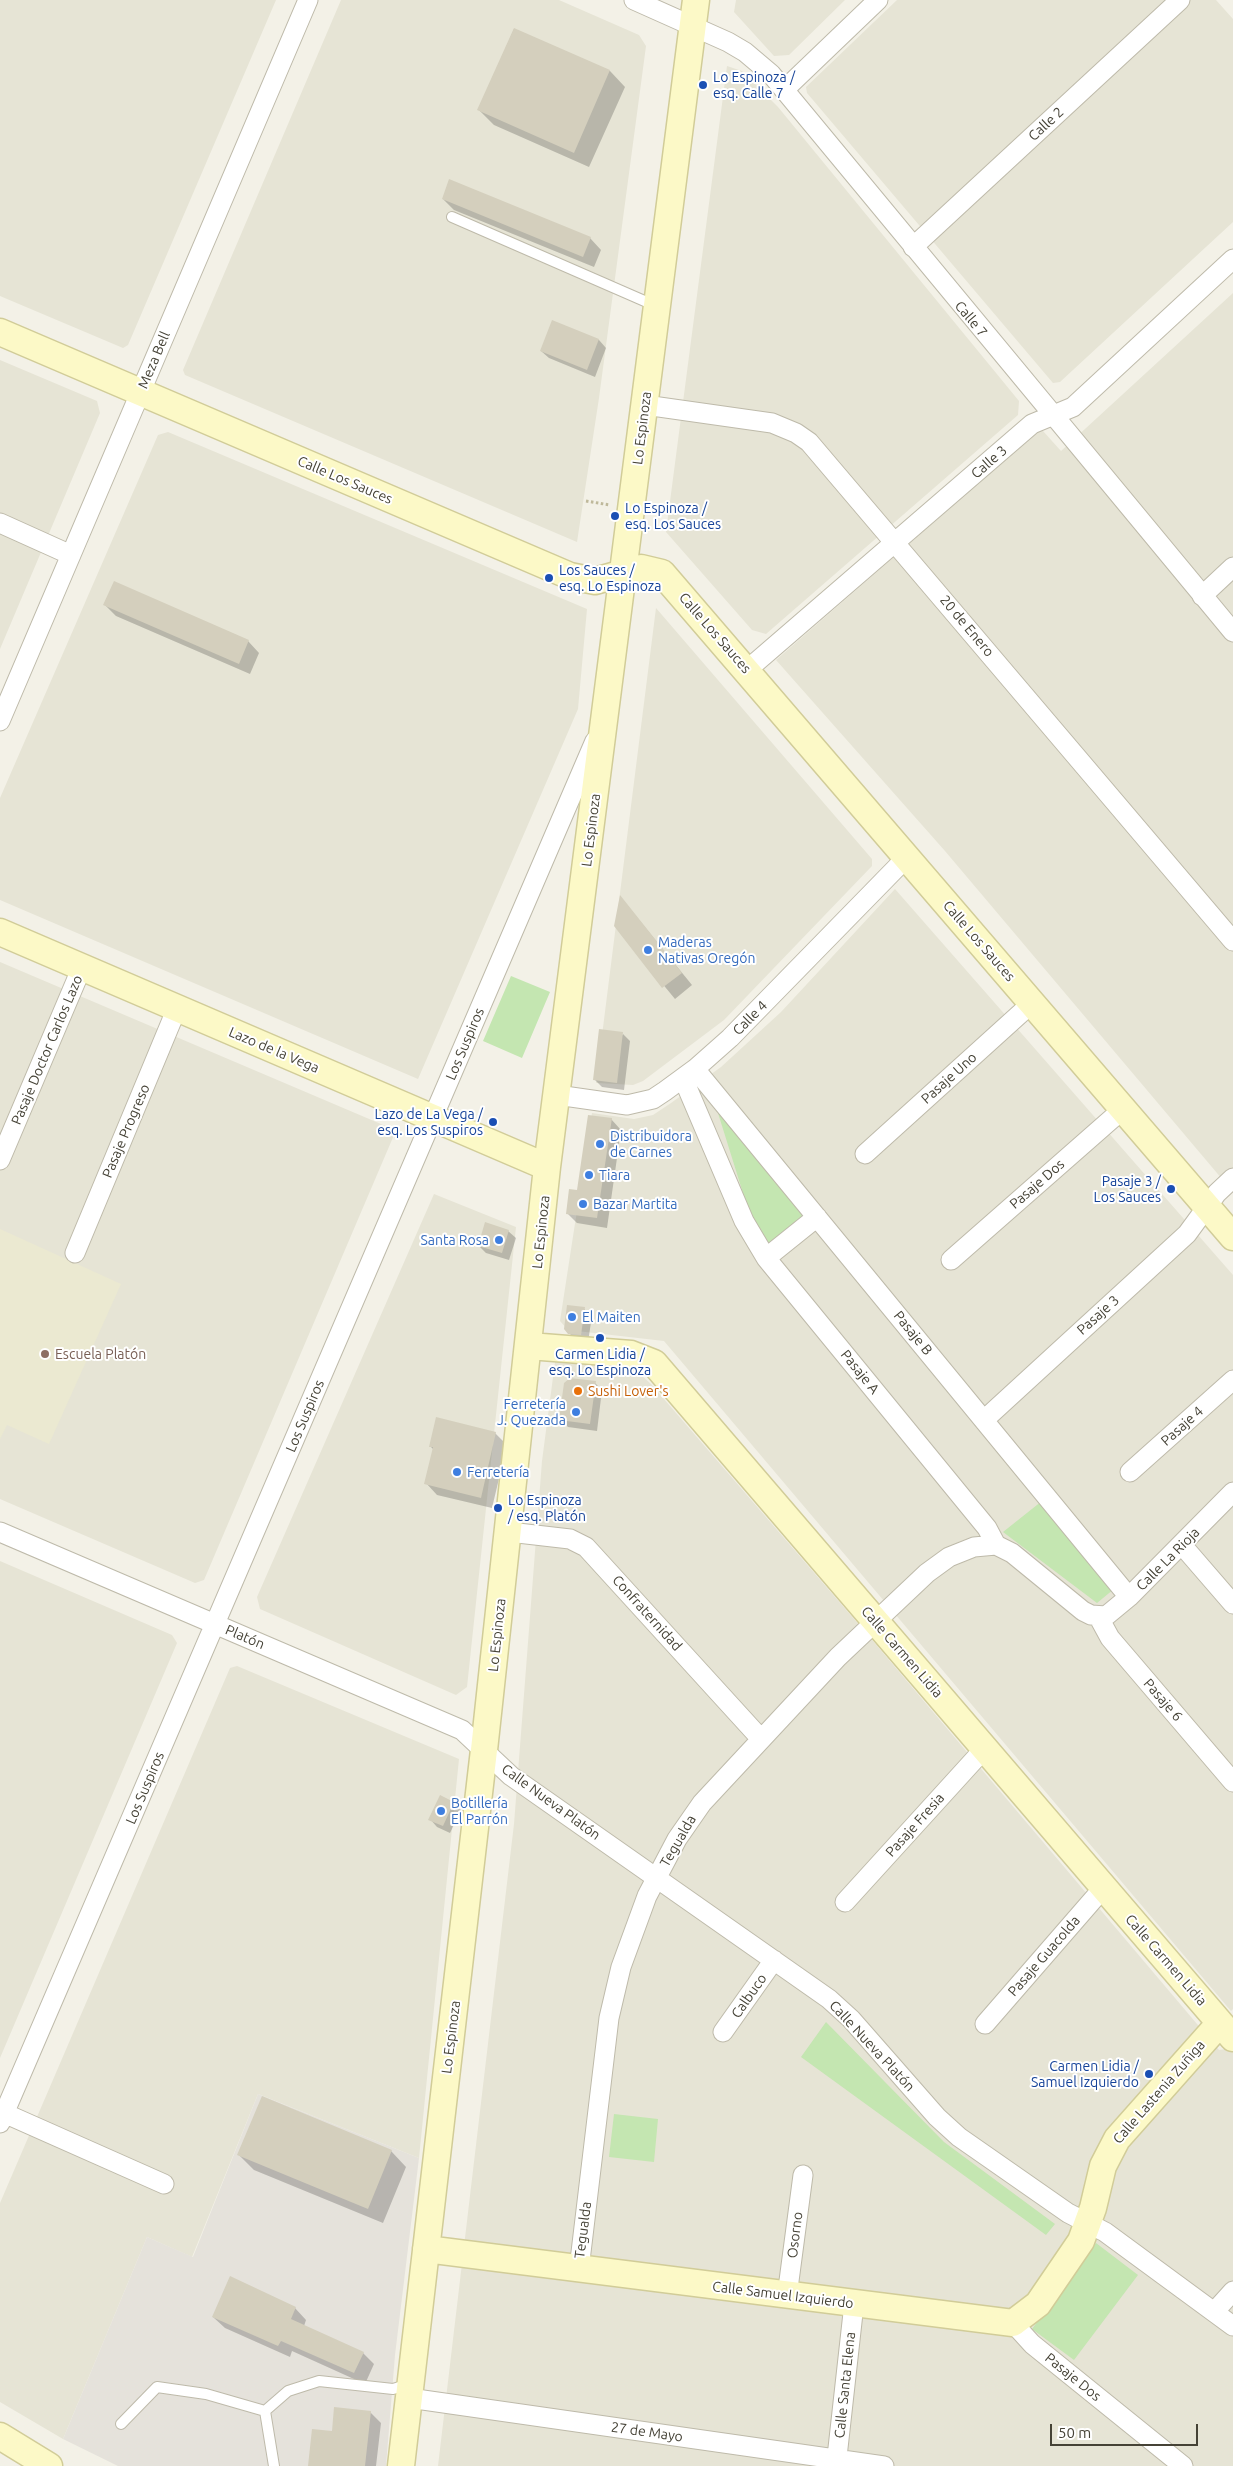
<!DOCTYPE html>
<html>
<head>
<meta charset="utf-8">
<style>
	body { margin:0 }
	#map { position:relative; width:1233px; height:2466px; overflow:hidden; background:#f3f1e7; font-family:Ubuntu,sans-serif }
	canvas { display:block }
	.scale { position:absolute; left:1050px; top:2424px; width:148px; height:22px; box-sizing:border-box; border:2px solid #454236; border-top:0; padding-left:6px; font-size:15px; line-height:18px; white-space:nowrap; color:#454236; -webkit-text-stroke:4px #fff; paint-order:stroke }
</style>
</head>
<body>
<div id="map">
<canvas width="1233" height="2466"></canvas>
<div class="scale">50 m</div>
</div>
<script>
const context = document.querySelector('canvas').getContext('2d');
context.lineJoin = 'round';
function paint(path, color) {
  context.fillStyle = color;
  context.fill(path, 'evenodd');
}
function poly(rows) {
  const path = new Path2D();
  for (const r of rows) {
    path.moveTo(r[0], r[1]);
    for (let i = 2; i < r.length; i += 2) path.lineTo(r[i], r[i + 1]);
  }
  return path;
}
function strokePath(path, color, width, dash) {
  context.strokeStyle = color;
  context.lineWidth = width;
  context.lineCap = dash ? 'butt' : 'round';
  context.setLineDash(dash || []);
  context.stroke(path);
}
function drawText(font, color, halo, rows, align = 'center') {
  context.font = font + ' Ubuntu,sans-serif';
  context.lineWidth = 4;
  context.setLineDash([]);
  context.textBaseline = 'middle';
  context.strokeStyle = halo;
  context.fillStyle = color;
  for (const [text, x, y, turn = 0] of rows) {
    context.save();
    context.translate(x, y);
    context.rotate((+turn || 0) * Math.PI / 180);
    context.textAlign = isNaN(turn) ? turn : align;
    if (halo) context.strokeText(text, 0, 0);
    context.fillText(text, 0, 0);
    context.restore();
  }
}
const residential = poly([
	[0,0,276,0,128,345,123,348,0,296],
	[341,0,559,0,639,35,646,46,599,398,577,542,185,375,183,370],
	[736,0,845,0,789,55,774,56,734,12],
	[897,0,1216,0,1233,19,1233,222,1060,382,1053,383,807,93,806,87],
	[727,66,742,71,778,107,1019,401,1018,415,766,634,752,630,666,532],
	[1233,293,1233,1192,945,851,776,660,1038,431,1043,431,1061,451],
	[0,360,97,401,100,413,0,649],
	[168,432,587,609,578,709,418,1079,0,900,0,798,158,435],
	[656,608,872,859,872,866,724,1020,643,1081,633,1085,596,1083],
	[895,889,1233,1275,1233,2009,1231,2011,664,1341,568,1330,560,1321,592,1113,634,1119,653,1115,671,1103,721,1067,781,1012],
	[0,962,388,1127,394,1135,204,1580,195,1583,0,1499],
	[434,1194,516,1227,467,1687,456,1695,260,1609,257,1597],
	[555,1362,626,1368,640,1374,651,1384,873,1641,1219,2050,1233,2048,1233,2466,438,2466,514,1824,542,1461],
	[0,1561,172,1635,177,1643,0,2058],
	[237,1666,459,1759,419,2158,258,2094,192,2257,147,2237,63,2439,0,2402,0,2203,230,1668]
]);
const industrial = poly([
	[258,2094,419,2158,395,2355,386,2466,118,2466,63,2439,147,2237,193,2257]
]);
const education = poly([
	[0,1229,121,1284,49,1444,7,1425,0,1439]
]);
const green = poly([
	[511,976,550,992,522,1058,483,1041],
	[713,1097,808,1215,769,1245,752,1222],
	[1042,1501,1114,1589,1097,1603,1003,1532],
	[826,2022,944,2142,1055,2224,1046,2235,801,2057],
	[614,2114,658,2119,654,2162,609,2157],
	[1096,2243,1138,2275,1074,2360,1032,2329]
]);
const shadow = poly([
	[514,29,610,71,625,87,589,167,494,125,479,110],
	[443,199,590,238,601,250,594,267,454,210],
	[553,322,599,340,606,348,595,377,549,358,541,351],
	[105,605,248,641,259,653,250,674,116,616],
	[621,898,692,985,675,999,615,926],
	[623,1034,630,1041,624,1090,602,1087,594,1079],
	[611,1119,621,1130,607,1228,577,1223,567,1213],
	[508,1231,516,1238,509,1260,486,1253,479,1246],
	[584,1309,592,1316,588,1342,577,1341,569,1333],
	[595,1383,602,1390,597,1431,568,1427,560,1419],
	[495,1433,507,1445,492,1508,437,1495,426,1483,434,1450,430,1446],
	[453,1803,461,1810,450,1833,437,1827,430,1819],
	[391,2151,406,2167,383,2223,254,2170,239,2155],
	[295,2308,306,2320,304,2326,363,2353,374,2364,365,2384,292,2351,290,2357,225,2328,213,2317],
	[370,2412,381,2423,376,2466,309,2466,333,2433]
]);
const building = poly([
	[514,28,610,70,574,153,477,110],
	[449,179,591,237,583,257,442,199],
	[552,320,599,339,587,370,540,351],
	[114,581,249,640,239,664,103,605],
	[620,895,682,973,662,988,614,926],
	[599,1029,623,1032,617,1083,593,1080],
	[588,1115,612,1118,597,1218,566,1214,569,1189,577,1190],
	[485,1222,509,1230,502,1253,478,1246],
	[567,1305,585,1307,581,1335,568,1334,564,1329],
	[570,1378,596,1381,590,1424,559,1420,564,1383],
	[436,1417,496,1432,481,1498,424,1484,433,1447,429,1447],
	[440,1795,454,1802,443,1826,428,1820],
	[262,2096,392,2150,368,2209,237,2155],
	[230,2276,296,2307,291,2319,364,2352,354,2373,281,2341,278,2346,212,2317],
	[334,2407,371,2411,365,2466,308,2466,312,2429,332,2431]
]);
const path = poly([
	[586,501,610,505]
]);
const lane = poly([
	[452,217,656,306],
	[265,2411,288,2391,319,2381,393,2389,409,2384],
	[265,2411,274,2466],
	[121,2424,157,2387,206,2394,265,2411]
]);
const street = poly([
	[634,0,728,42,745,52,771,74,1233,632],
	[784,90,878,0],
	[913,247,1180,0],
	[645,405,772,423,796,433,809,442,1233,941],
	[0,523,71,555],
	[1202,596,1233,567],
	[747,670,1032,424,1073,407,1233,259],
	[0,721,308,0],
	[695,1069,1129,1597],
	[683,1078,744,1221,766,1258,987,1528,996,1545],
	[557,1095,627,1105,653,1099,665,1091,695,1069,730,1038,907,857],
	[865,1154,1032,1003],
	[0,1160,82,967],
	[75,1253,177,1008],
	[766,1258,817,1217],
	[951,1260,1123,1109],
	[984,1420,1187,1234,1217,1193,1233,1178],
	[1130,1472,1233,1380],
	[0,1532,462,1730,511,1776,829,1999,851,2019,937,2117,959,2137,1068,2213,1105,2232,1233,2326],
	[509,1532,570,1539,586,1547,761,1739],
	[1182,1545,1233,1604],
	[1098,1616,1110,1638,1233,1782],
	[845,1902,985,1748],
	[985,2024,1104,1887],
	[723,2032,774,1960],
	[4,2113,164,2184],
	[0,2123,595,741],
	[579,2269,609,2018,621,1967,647,1896,677,1839,702,1803,838,1657,927,1573,949,1557,974,1547,996,1545,1012,1553,1083,1611,1091,1615,1106,1616,1129,1597,1233,1492],
	[787,2296,803,2175],
	[1214,2312,1233,2291],
	[1013,2323,1032,2344,1183,2466],
	[409,2398,884,2466],
	[836,2466,854,2304]
]);
const secondary = poly([
	[0,332,570,576,595,581,641,568,662,573,1233,1237],
	[0,932,547,1167],
	[529,1346,631,1354,654,1363,1233,2038],
	[426,2249,1013,2323,1038,2304,1081,2241,1093,2208,1103,2166,1117,2139,1220,2023],
	[0,2436,49,2466],
	[401,2466,484,1750,547,1167,696,0]
]);
const markers = [
	[703,85,5,"#1a4fb4"],
	[615,516,5,"#1a4fb4"],
	[549,578,5,"#1a4fb4"],
	[648,950,5,"#3f7fe0"],
	[493,1122,5,"#1a4fb4"],
	[600,1144,5,"#3f7fe0"],
	[589,1175,5,"#3f7fe0"],
	[1171,1189,5,"#1a4fb4"],
	[583,1204,5,"#3f7fe0"],
	[499,1240,5,"#3f7fe0"],
	[572,1317,5,"#3f7fe0"],
	[600,1338,5,"#1a4fb4"],
	[45,1354,5,"#8d6e63"],
	[578,1391,5,"#e8710a"],
	[576,1412,5,"#3f7fe0"],
	[457,1472,5,"#3f7fe0"],
	[498,1508,5,"#1a4fb4"],
	[441,1811,5,"#3f7fe0"],
	[1149,2074,5,"#1a4fb4"]
];
const transitNames = [
	["Lo Espinoza /",713,77],
	["esq. Calle 7",713,93],
	["Lo Espinoza /",625,508],
	["esq. Los Sauces",625,524],
	["Los Sauces /",559,570],
	["esq. Lo Espinoza",559,586],
	["Lazo de La Vega /",483,1114,"right"],
	["esq. Los Suspiros",483,1130,"right"],
	["Pasaje 3 /",1161,1181,"right"],
	["Los Sauces",1161,1197,"right"],
	["Carmen Lidia /",600,1354,"center"],
	["esq. Lo Espinoza",600,1370,"center"],
	["Lo Espinoza",508,1500],
	["/ esq. Platón",508,1516],
	["Carmen Lidia /",1139,2066,"right"],
	["Samuel Izquierdo",1139,2082,"right"]
];
const streetNames = [
	["Calle 2",1046,124,-43],
	["Calle 7",971,319,50],
	["Meza Bell",154,360,-67],
	["Lo Espinoza",642,428,-83],
	["Calle 3",989,462,-41],
	["Calle Los Sauces",345,480,23],
	["20 de Enero",967,626,50],
	["Calle Los Sauces",715,633,49],
	["Lo Espinoza",591,830,-83],
	["Calle Los Sauces",979,941,49],
	["Calle 4",750,1018,-45],
	["Los Suspiros",465,1044,-67],
	["Pasaje Doctor Carlos Lazo",47,1050,-67],
	["Lazo de la Vega",274,1050,23],
	["Pasaje Uno",949,1078,-42],
	["Pasaje Progreso",126,1131,-67],
	["Pasaje Dos",1037,1184,-41],
	["Lo Espinoza",541,1232,-84],
	["Pasaje 3",1098,1315,-42],
	["Pasaje B",913,1333,51],
	["Pasaje A",860,1372,51],
	["Los Suspiros",305,1416,-67],
	["Pasaje 4",1182,1426,-42],
	["Calle La Rioja",1168,1559,-45],
	["Confraternidad",647,1613,48],
	["Lo Espinoza",497,1635,-84],
	["Platón",245,1637,23],
	["Calle Carmen Lidia",902,1652,49],
	["Pasaje 6",1163,1700,49],
	["Los Suspiros",145,1788,-67],
	["Calle Nueva Platón",551,1802,36],
	["Pasaje Fresia",915,1825,-48],
	["Tegualda",678,1841,-60],
	["Pasaje Guacolda",1044,1956,-49],
	["Calle Carmen Lidia",1166,1960,49],
	["Calbuco",749,1996,-55],
	["Lo Espinoza",451,2037,-83],
	["Calle Nueva Platón",872,2046,47],
	["Calle Lastenia Zuñiga",1159,2092,-49],
	["Tegualda",583,2230,-83],
	["Osorno",795,2235,-83],
	["Calle Samuel Izquierdo",783,2295,7],
	["Pasaje Dos",1073,2377,39],
	["Calle Santa Elena",845,2385,-84],
	["27 de Mayo",647,2432,8]
];
const shopNames = [
	["Maderas",658,942],
	["Nativas Oregón",658,958],
	["Distribuidora",610,1136],
	["de Carnes",610,1152],
	["Tiara",599,1175],
	["Bazar Martita",593,1204],
	["Santa Rosa",489,1240,"right"],
	["El Maiten",582,1317],
	["Ferretería",566,1404,"right"],
	["J. Quezada",566,1420,"right"],
	["Ferretería",467,1472],
	["Botillería",451,1803],
	["El Parrón",451,1819]
];
const educationNames = [
	["Escuela Platón",55,1354]
];
const foodNames = [
	["Sushi Lover's",588,1391]
];
paint(residential, '#e6e4d5');
paint(industrial, '#e5e2db');
paint(education, '#ebe9d1');
paint(green, '#c4e6b1');
paint(shadow, '#0003');
paint(building, '#d4cfbd');
strokePath(lane, '#bebaaa', 12);
strokePath(street, '#bebaaa', 21);
strokePath(secondary, '#d1cc98', 29);
strokePath(path, '#bfb99b', 3, [2.5, 2.5]);
strokePath(lane, '#fff', 10);
strokePath(street, '#fff', 19);
strokePath(secondary, '#fcf9c7', 26);
for (const [x, y, r, color] of markers) {
  const dot = new Path2D();
  dot.arc(x, y, r, 0, 2 * Math.PI);
  context.fillStyle = color;
  context.fill(dot);
  strokePath(dot, '#fff', 2);
}
drawText('14px', '#164399', '#fff', transitNames, 'left');
drawText('14px', '#454236', '#fff', streetNames);
drawText('14px', '#366cbe', '#fff', shopNames, 'left');
drawText('14px', '#785e54', '#fff', educationNames, 'left');
drawText('14px', '#c56008', '#fff', foodNames, 'left');
</script>
</body>
</html>
